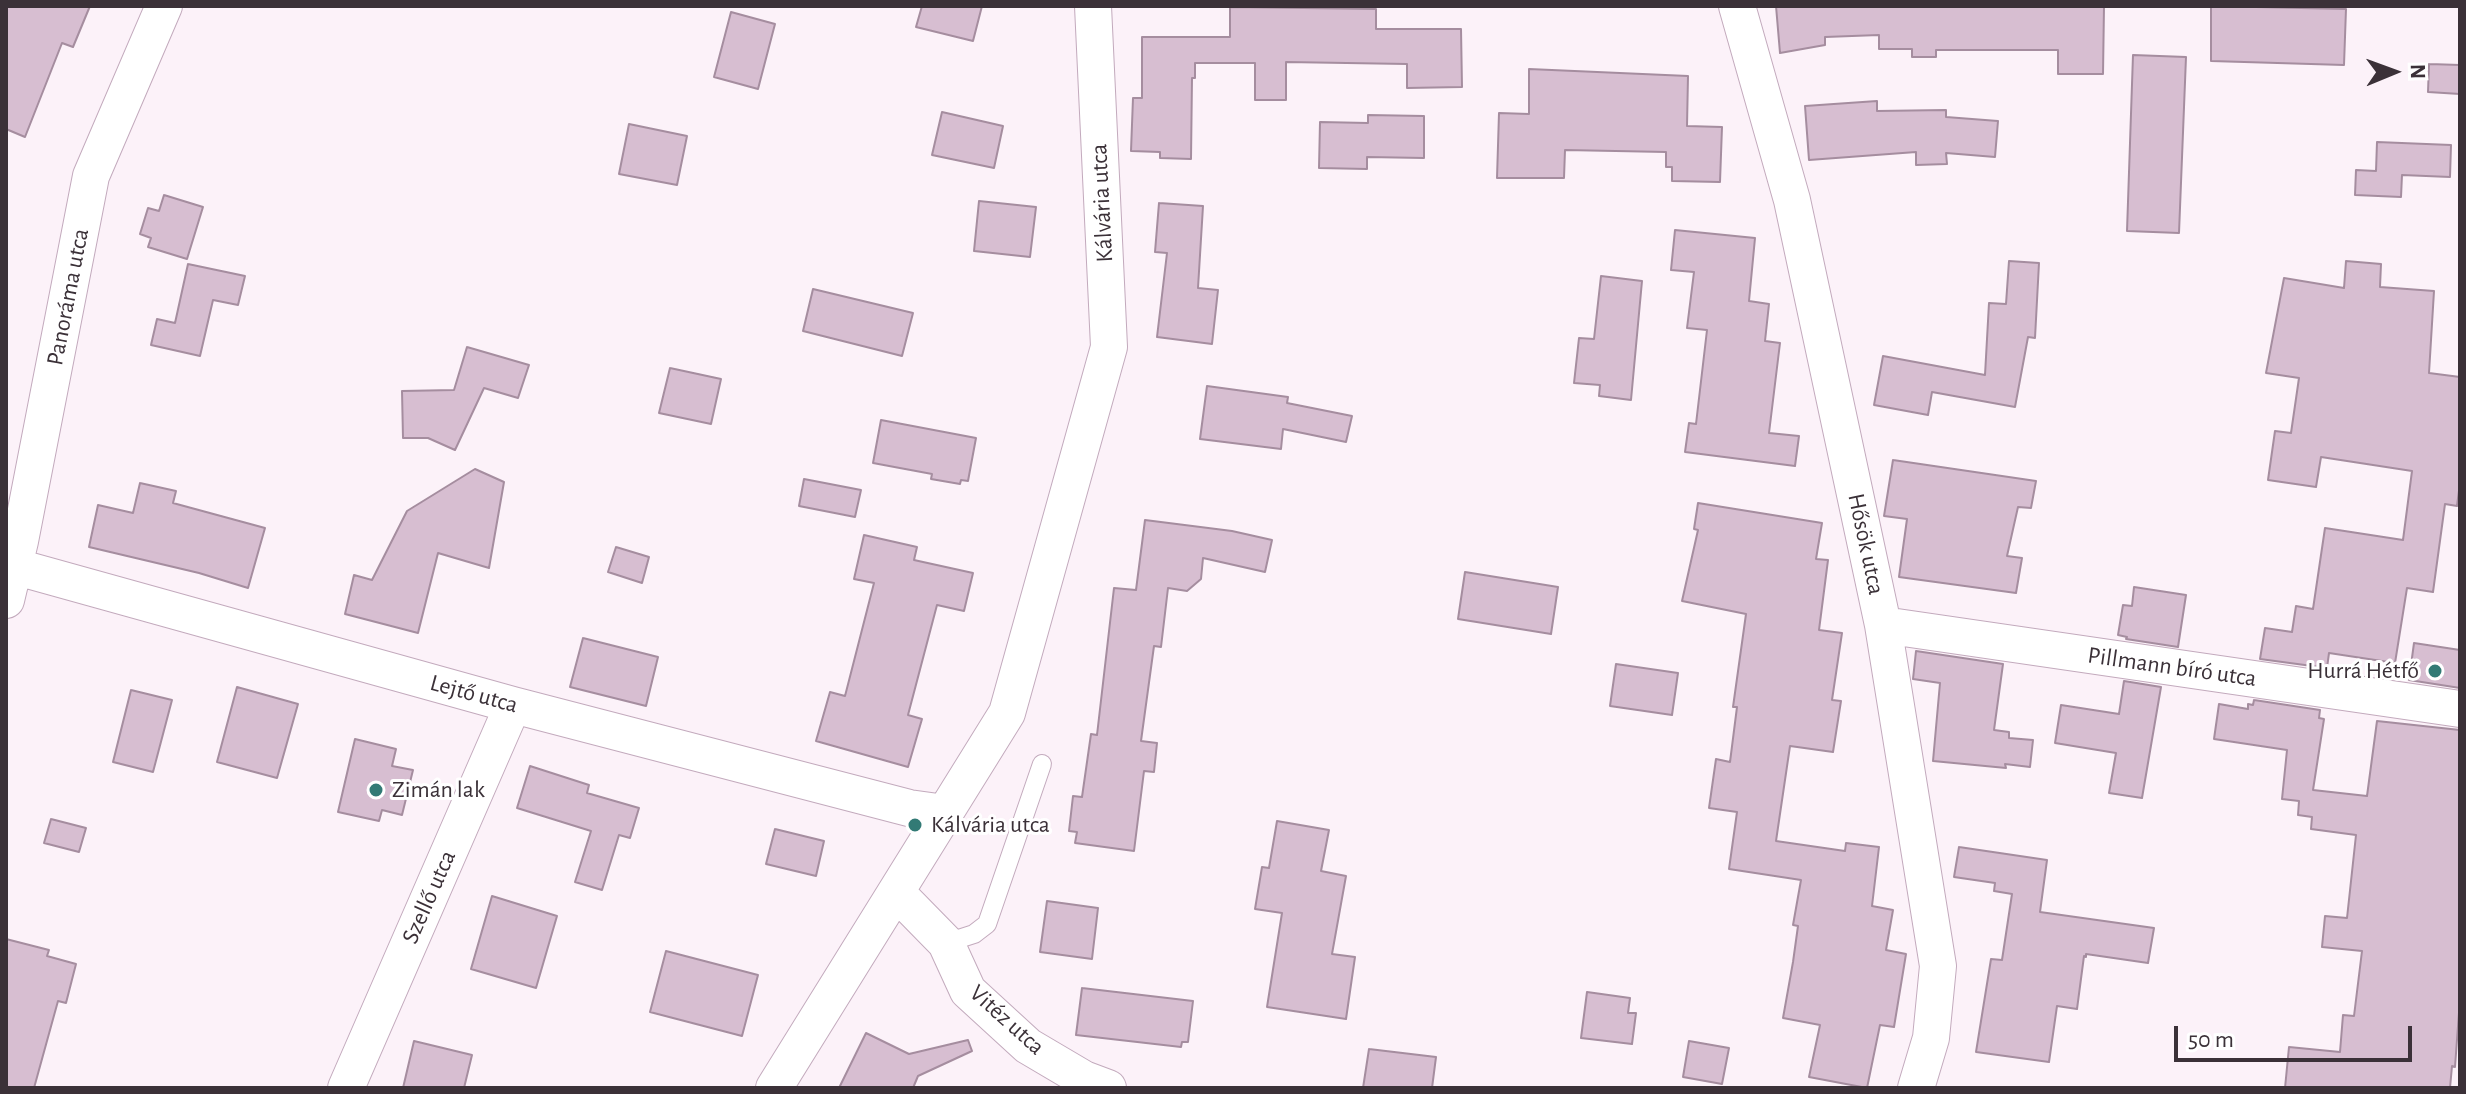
<!DOCTYPE html>
<html>
<head>
<meta charset="utf-8">
<style>
	body { margin:0 }
	#map { position:relative; width:2466px; height:1094px; overflow:hidden; background:#fcf2f9; font-family:"Alegreya Sans",sans-serif }
	canvas { display:block }
	.frame { position:absolute; inset:0; border:8px solid #3b3138; pointer-events:none }
	.north { position:absolute; left:2354px; top:32px; width:80px; height:80px; -webkit-text-stroke:6px #fff; paint-order:stroke; rotate:89deg; font-size:22px; font-weight:700; line-height:32px; text-align:center; color:#3b3138 }
	.north::after { content:''; display:block; margin:auto; width:28px; height:36px; background:#3b3138; clip-path:polygon(50% 0,100% 100%,50% 72%,0 100%) }
	.scale { position:absolute; left:2174px; top:1026px; width:238px; height:36px; box-sizing:border-box; border:4px solid #3b3138; border-top:0; padding-left:10px; font-size:24px; line-height:28px; white-space:nowrap; color:#3b3138; -webkit-text-stroke:6px #fff; paint-order:stroke }
</style>
</head>
<body>
<div id="map">
<canvas width="2466" height="1094"></canvas>
<div class="frame"></div>
<div class="north">N</div>
<div class="scale">50 m</div>
</div>
<script>
const context = document.querySelector('canvas').getContext('2d');
context.lineJoin = 'round';
function paint(path, color) {
  context.fillStyle = color;
  context.fill(path, 'evenodd');
}
function poly(rows) {
  const path = new Path2D();
  for (const r of rows) {
    path.moveTo(r[0], r[1]);
    for (let i = 2; i < r.length; i += 2) path.lineTo(r[i], r[i + 1]);
  }
  return path;
}
function strokePath(path, color, width, dash) {
  context.strokeStyle = color;
  context.lineWidth = width;
  context.lineCap = dash ? 'butt' : 'round';
  context.setLineDash(dash || []);
  context.stroke(path);
}
function drawText(font, color, halo, rows, align = 'center') {
  context.font = font + ' "Alegreya Sans",sans-serif';
  context.lineWidth = 6;
  context.setLineDash([]);
  context.textBaseline = 'middle';
  context.strokeStyle = halo;
  context.fillStyle = color;
  for (const [text, x, y, turn = 0] of rows) {
    context.save();
    context.translate(x, y);
    context.rotate((+turn || 0) * Math.PI / 180);
    context.textAlign = isNaN(turn) ? turn : align;
    if (halo) context.strokeText(text, 0, 0);
    context.fillText(text, 0, 0);
    context.restore();
  }
}
const building = poly([
	[6,6,90,6,73,47,62,43,25,137,6,129,6,6],
	[922,6,982,6,973,41,916,27,922,6],
	[1776,6,2104,6,2103,74,2058,74,2058,50,1936,50,1936,57,1912,57,1912,49,1879,49,1879,35,1825,37,1825,45,1780,53,1776,6],
	[2211,6,2346,9,2344,65,2211,61,2211,6],
	[1230,7,1376,9,1376,29,1461,29,1462,87,1407,88,1407,64,1286,62,1286,100,1255,100,1255,63,1195,63,1195,78,1192,78,1191,159,1160,158,1160,152,1131,151,1133,98,1142,98,1142,37,1230,37,1230,7],
	[731,12,775,24,758,89,714,77,731,12],
	[2133,55,2186,57,2179,233,2127,231,2133,55],
	[2429,64,2460,65,2460,94,2428,92,2429,64],
	[1529,69,1688,76,1687,126,1722,127,1720,182,1672,181,1672,167,1666,167,1666,152,1565,150,1564,178,1497,178,1499,113,1529,114,1529,69],
	[1877,101,1877,111,1946,110,1946,117,1998,121,1995,157,1946,153,1947,164,1916,165,1916,152,1809,160,1805,106,1877,101],
	[942,112,1003,126,994,168,932,155,942,112],
	[1368,115,1424,116,1424,158,1367,157,1367,169,1319,168,1320,122,1368,123,1368,115],
	[629,124,687,136,677,185,619,174,629,124],
	[2377,142,2451,145,2450,177,2402,175,2401,197,2355,195,2356,170,2376,171,2377,142],
	[164,195,203,207,187,259,148,247,151,238,140,234,148,208,159,211,164,195],
	[979,201,1036,207,1030,257,974,251,979,201],
	[1159,203,1203,206,1198,288,1218,290,1212,344,1157,337,1167,253,1155,252,1159,203],
	[1675,230,1755,238,1749,301,1769,304,1765,341,1780,343,1769,433,1799,436,1795,466,1685,452,1689,423,1696,424,1707,330,1687,328,1694,272,1671,270,1675,230],
	[2009,261,2039,263,2035,338,2028,337,2015,407,1932,392,1928,415,1874,405,1883,356,1985,375,1989,303,2006,304,2009,261],
	[2346,261,2381,264,2380,287,2434,291,2429,373,2460,377,2460,483,2457,506,2445,504,2433,592,2407,588,2395,663,2329,653,2327,668,2260,659,2265,628,2292,632,2296,606,2313,609,2325,528,2403,540,2412,471,2321,457,2316,487,2268,480,2275,431,2291,433,2299,378,2266,373,2284,278,2344,288,2346,261],
	[188,264,245,276,238,305,213,300,200,356,151,345,157,319,175,323,188,264],
	[1601,276,1642,281,1631,400,1599,396,1600,385,1574,383,1579,338,1594,339,1601,276],
	[813,289,913,313,902,356,803,331,813,289],
	[467,347,529,365,518,398,484,388,455,450,428,438,403,438,402,391,454,390,467,347],
	[670,368,721,379,711,424,659,413,670,368],
	[1207,386,1288,397,1287,403,1352,416,1346,442,1283,429,1281,449,1200,439,1207,386],
	[881,420,976,438,968,481,961,480,960,484,931,479,932,474,873,463,881,420],
	[1893,460,2036,481,2031,508,2018,507,2007,556,2022,558,2016,593,1899,577,1907,519,1884,516,1893,460],
	[475,469,504,482,489,568,438,553,418,633,345,614,354,575,372,580,407,511,475,469],
	[804,479,861,490,855,517,799,506,804,479],
	[140,483,176,491,173,503,265,528,248,588,199,573,89,547,98,505,133,513,140,483],
	[1698,503,1822,523,1816,559,1828,560,1819,630,1842,633,1832,700,1841,701,1833,752,1790,746,1776,841,1845,851,1846,843,1879,847,1872,906,1893,910,1886,950,1906,954,1894,1027,1880,1025,1867,1088,1809,1077,1820,1025,1783,1018,1793,962,1798,926,1793,925,1801,880,1729,869,1737,812,1709,808,1716,759,1730,762,1737,707,1733,707,1746,614,1682,601,1698,530,1694,529,1698,503],
	[1145,520,1232,531,1272,540,1265,572,1203,558,1201,579,1187,591,1168,588,1161,647,1154,646,1141,741,1157,743,1154,772,1144,771,1134,851,1075,843,1077,832,1069,831,1073,796,1082,797,1091,734,1097,735,1114,588,1136,590,1145,520],
	[864,535,917,547,914,560,973,573,964,611,937,605,908,715,922,719,908,767,816,741,830,692,845,696,874,583,854,579,864,535],
	[616,547,649,557,642,583,608,572,616,547],
	[1465,572,1558,587,1551,634,1458,619,1465,572],
	[2134,587,2186,595,2178,647,2126,639,2127,637,2118,635,2123,605,2132,606,2134,587],
	[583,638,658,657,646,706,570,687,583,638],
	[2414,643,2460,650,2460,688,2409,680,2414,643],
	[1916,651,2003,664,1994,730,2009,732,2009,738,2033,740,2030,767,2005,764,2006,768,1933,761,1940,683,1913,679,1916,651],
	[1616,664,1678,673,1672,715,1610,706,1616,664],
	[2124,681,2161,687,2142,798,2109,793,2116,753,2055,743,2061,705,2119,714,2124,681],
	[237,687,298,704,277,778,217,762,237,687],
	[131,690,172,700,153,772,113,762,131,690],
	[2254,700,2320,710,2319,718,2324,719,2313,790,2367,796,2377,721,2460,730,2460,999,2455,1067,2452,1066,2450,1088,2285,1088,2289,1047,2340,1052,2343,1015,2354,1016,2362,951,2322,947,2325,916,2347,918,2356,835,2311,829,2312,817,2298,815,2299,801,2282,799,2287,750,2214,739,2219,704,2248,709,2248,704,2253,705,2254,700],
	[355,739,396,749,392,766,413,770,402,815,382,810,379,821,338,812,355,739],
	[530,766,589,785,587,793,639,808,630,838,619,835,602,890,575,882,591,831,517,808,530,766],
	[51,819,86,828,79,852,44,843,51,819],
	[1277,821,1329,830,1321,871,1346,876,1332,954,1355,957,1346,1019,1267,1007,1282,913,1255,909,1262,867,1269,868,1277,821],
	[775,829,824,841,816,876,766,864,775,829],
	[1959,847,2047,860,2040,912,2154,928,2148,963,2086,954,2086,957,2084,956,2077,1009,2057,1006,2049,1062,1976,1052,1991,959,2002,960,2012,894,1994,891,1995,883,1954,877,1959,847],
	[492,896,557,916,536,988,471,969,492,896],
	[1047,901,1098,908,1092,959,1040,952,1047,901],
	[6,939,49,950,47,956,76,964,66,1003,58,1001,34,1088,6,1088,6,939],
	[666,951,758,975,742,1036,650,1012,666,951],
	[1082,988,1193,1001,1188,1042,1182,1042,1181,1047,1076,1035,1082,988],
	[1587,992,1630,998,1628,1013,1636,1013,1632,1044,1581,1038,1587,992],
	[866,1033,909,1054,968,1040,972,1051,918,1076,913,1088,839,1088,866,1033],
	[414,1041,472,1055,464,1088,403,1088,414,1041],
	[1689,1041,1729,1048,1722,1084,1683,1077,1689,1041],
	[1369,1049,1436,1057,1432,1088,1363,1088,1369,1049]
]);
const lane = poly([
	[946,943,974,934,987,924,1042,764]
]);
const street = poly([
	[1737,6,1792,200,1883,625,1938,966,1931,1038,1916,1088],
	[6,564,513,705,909,808,945,813],
	[6,600,20,541,91,176,164,6],
	[1883,625,2460,709],
	[897,893,946,943,968,991,1028,1046,1084,1079,1108,1088],
	[346,1088,513,705],
	[774,1088,1007,713,1109,347,1093,6]
]);
const markers = [
	[2435,671,8,"#327a75"],
	[376,790,8,"#327a75"],
	[915,825,8,"#327a75"]
];
const streetNames = [
	["Kálvária utca",1102,203,-93],
	["Panoráma utca",68,297,-79],
	["Hősök utca",1866,544,78],
	["Pillmann bíró utca",2172,667,8],
	["Lejtő utca",474,694,15],
	["Szellő utca",429,897,-66],
	["Vitéz utca",1007,1020,42]
];
const poiNames = [
	["Hurrá Hétfő",2419,671,"right"],
	["Zimán lak",392,790],
	["Kálvária utca",931,825]
];
paint(building, '#d7bed1');
strokePath(building, '#a58d9f', 2);
strokePath(lane, '#c3aabd', 20);
strokePath(street, '#c3aabd', 38);
strokePath(lane, '#fff', 18);
strokePath(street, '#fff', 36);
for (const [x, y, r, color] of markers) {
  const dot = new Path2D();
  dot.arc(x, y, r, 0, 2 * Math.PI);
  context.fillStyle = color;
  context.fill(dot);
  strokePath(dot, '#fff', 3);
}
drawText('24px', '#3b3138', '#fff', streetNames);
drawText('24px', '#3b3138', '#fff', poiNames, 'left');
</script>
</body>
</html>
